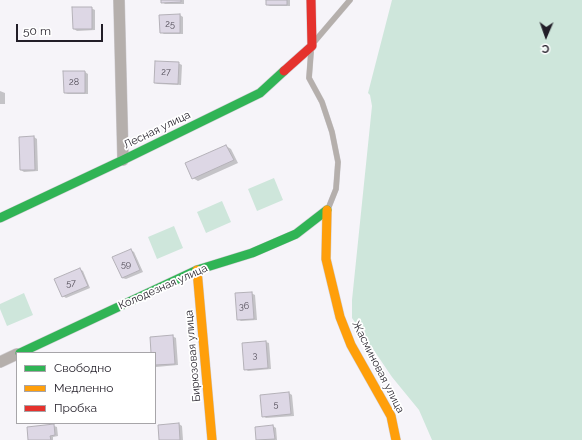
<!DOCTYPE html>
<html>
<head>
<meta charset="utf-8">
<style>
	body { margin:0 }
	#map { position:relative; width:582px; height:440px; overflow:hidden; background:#f6f4f9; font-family:Raleway,sans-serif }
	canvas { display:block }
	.legend { position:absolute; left:16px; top:352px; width:140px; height:72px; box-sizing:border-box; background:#fff; border:1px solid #a7a5a9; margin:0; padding:5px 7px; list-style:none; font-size:12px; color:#221e28 }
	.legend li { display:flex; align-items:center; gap:8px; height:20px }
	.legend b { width:20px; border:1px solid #a7a5a9 }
	.north { position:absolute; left:526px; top:16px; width:40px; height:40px; -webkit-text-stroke:3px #fff; paint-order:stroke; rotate:182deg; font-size:11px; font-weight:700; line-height:16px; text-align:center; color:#221e28 }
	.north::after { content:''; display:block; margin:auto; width:14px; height:18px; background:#221e28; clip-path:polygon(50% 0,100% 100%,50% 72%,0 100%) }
	.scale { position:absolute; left:16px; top:24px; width:87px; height:18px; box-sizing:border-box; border:2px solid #221e28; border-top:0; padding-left:5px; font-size:12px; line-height:14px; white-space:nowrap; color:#221e28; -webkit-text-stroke:3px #fff; paint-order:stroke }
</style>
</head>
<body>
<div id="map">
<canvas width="582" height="440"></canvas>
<ul class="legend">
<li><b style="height:5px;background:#30b455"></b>Свободно</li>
<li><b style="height:5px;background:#ff9f0a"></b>Медленно</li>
<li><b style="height:5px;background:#e5322d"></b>Пробка</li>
</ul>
<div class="north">С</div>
<div class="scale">50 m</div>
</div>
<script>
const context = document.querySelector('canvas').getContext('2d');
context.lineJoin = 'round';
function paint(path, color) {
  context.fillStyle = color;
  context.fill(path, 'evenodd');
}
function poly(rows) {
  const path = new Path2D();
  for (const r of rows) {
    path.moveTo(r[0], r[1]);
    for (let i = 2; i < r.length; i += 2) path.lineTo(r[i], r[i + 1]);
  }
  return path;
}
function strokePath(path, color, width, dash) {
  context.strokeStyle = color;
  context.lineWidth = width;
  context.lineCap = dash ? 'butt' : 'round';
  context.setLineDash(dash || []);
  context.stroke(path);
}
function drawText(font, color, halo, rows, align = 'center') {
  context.font = font + ' Raleway,sans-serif';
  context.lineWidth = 3.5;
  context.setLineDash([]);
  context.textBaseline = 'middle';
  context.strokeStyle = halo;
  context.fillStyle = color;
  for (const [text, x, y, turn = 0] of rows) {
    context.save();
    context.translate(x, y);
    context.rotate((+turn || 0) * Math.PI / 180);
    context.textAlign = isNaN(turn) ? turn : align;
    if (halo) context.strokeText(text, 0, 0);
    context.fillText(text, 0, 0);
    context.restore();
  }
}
const green = poly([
	[392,0,582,0,582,440,432,440,419,410,392,377,352,318,352,300,372,106,370,95,368,93],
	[274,178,283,200,257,211,248,189],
	[222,201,231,222,206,233,197,212],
	[174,226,183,248,157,259,148,237],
	[24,293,33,315,7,326,0,309,0,304]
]);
const shadow = poly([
	[162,0,184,0,184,4,165,4,162,2],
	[267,0,290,0,290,6,270,6,267,5],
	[91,8,95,10,95,30,77,31,74,29],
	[180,15,183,17,183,34,164,34,161,32],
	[178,63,182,65,181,85,158,84,155,83],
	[85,72,88,74,88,94,68,94,65,93],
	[0,91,5,93,5,104,0,104],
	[34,137,37,139,38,171,24,172,21,170,20,138],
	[226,146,231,149,238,163,198,181,193,178,187,164],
	[131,250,134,252,143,272,126,279,122,278],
	[80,269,83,271,90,288,66,298,63,296],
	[251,293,255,295,257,320,241,321,238,319],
	[172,336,176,338,178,365,156,367,155,366,155,353,152,353],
	[266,342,269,343,271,369,248,371,245,369],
	[289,393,292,395,294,416,266,418,263,416],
	[179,424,182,426,183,440,160,440],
	[54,426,57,427,58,436,53,437,53,440,29,440],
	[273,426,276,428,277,440,257,440,256,428]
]);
const building = poly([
	[161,0,181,0,181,2,161,3,161,0],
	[266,0,287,0,287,5,266,5,266,0],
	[72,7,92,7,92,29,73,29,72,7],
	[180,14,180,33,160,33,159,15,180,14],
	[155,61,179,62,178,84,154,83,155,61],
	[63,71,85,71,85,93,64,93,63,71],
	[34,136,35,170,20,170,19,137,34,136],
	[226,145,234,160,192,179,185,163,226,145],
	[131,249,140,270,122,278,112,257,131,249],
	[80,268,88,286,62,297,54,279,80,268],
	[252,292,254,319,237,320,235,293,252,292],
	[173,335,175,364,155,365,155,353,151,353,150,337,173,335],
	[266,341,268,368,244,370,242,343,266,341],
	[289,392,291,414,262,417,260,395,289,392],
	[179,423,180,440,159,440,158,425,179,423],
	[54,424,55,435,50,436,51,440,28,440,27,427,54,424],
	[273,425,275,439,256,440,255,427,273,425]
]);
const lane = poly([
	[315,41,350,0],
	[311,52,309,78,322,102,332,132,338,162,336,189,328,209]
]);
const street = poly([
	[119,0,123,160],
	[0,362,17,354]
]);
const fast = poly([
	[0,218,123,160,260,93,284,71],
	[20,353,197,270,252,253,296,234,327,210]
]);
const slow = poly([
	[327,210,326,259,340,317,351,345,391,416,396,440],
	[197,270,212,440]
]);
const jam = poly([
	[284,71,312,46,311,0]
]);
const numberNames = [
	["25",170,24],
	["27",166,72],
	["28",74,82],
	["59",126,264],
	["57",71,283],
	["36",244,306],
	["3",255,355],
	["5",276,404]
];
const streetNames = [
	["Лесная улица",157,130,-26],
	["Колодезная улица",163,287,-24],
	["Бирюзовая улица",193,356,-95],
	["Жасминовая улица",378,367,63]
];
paint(green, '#cee6db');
paint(shadow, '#0003');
paint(building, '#ddd7e5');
strokePath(building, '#b4b1b8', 1);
strokePath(lane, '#d0ced3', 6);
strokePath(street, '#d0ced3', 12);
strokePath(fast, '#d0ced3', 10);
strokePath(slow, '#d0ced3', 10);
strokePath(jam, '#d0ced3', 10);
strokePath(lane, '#b5afac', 5.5);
strokePath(street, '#b5afac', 11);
strokePath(fast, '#30b455', 9);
strokePath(slow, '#ff9f0a', 9);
strokePath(jam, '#e5322d', 9);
drawText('9px', '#514c57', null, numberNames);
drawText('11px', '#221e28', '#fff', streetNames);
</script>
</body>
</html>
